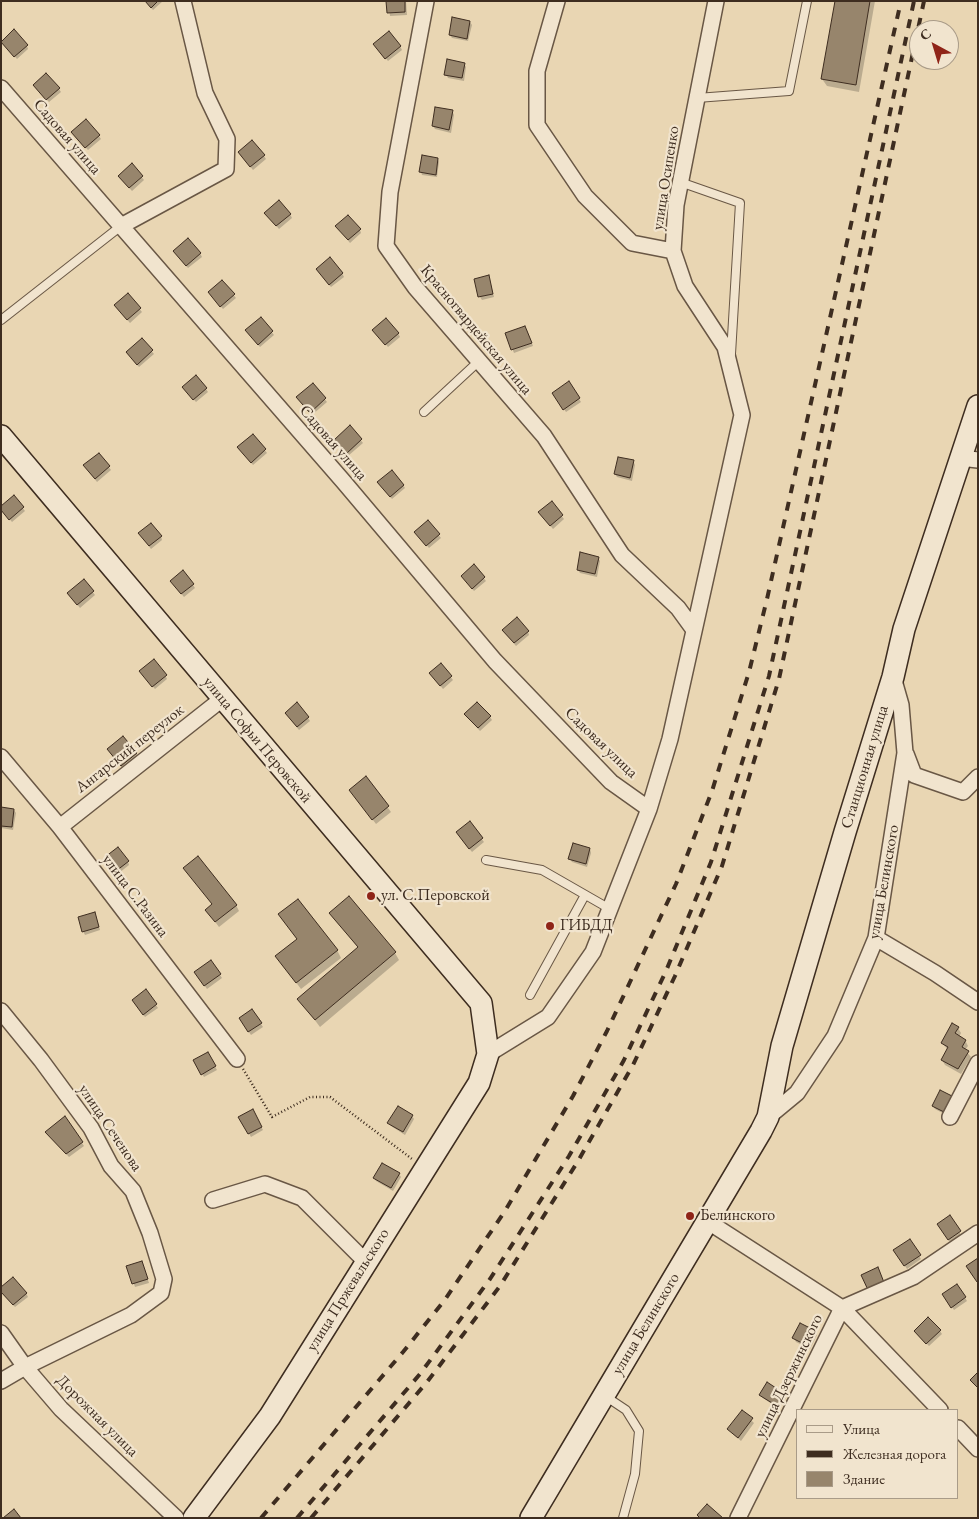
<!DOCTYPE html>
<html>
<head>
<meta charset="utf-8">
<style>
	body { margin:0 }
	#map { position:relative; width:979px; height:1519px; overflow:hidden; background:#e9d6b3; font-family:"EB Garamond",serif }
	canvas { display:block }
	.frame { position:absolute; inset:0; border:2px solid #3e2d20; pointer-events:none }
	.legend { position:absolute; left:796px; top:1409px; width:162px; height:90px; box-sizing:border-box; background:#f1e4ce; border:1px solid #a99b88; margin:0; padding:6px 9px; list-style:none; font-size:15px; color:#3e2d20 }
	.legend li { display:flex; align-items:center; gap:10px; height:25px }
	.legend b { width:25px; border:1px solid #a99b88 }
	.north { position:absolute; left:909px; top:20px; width:50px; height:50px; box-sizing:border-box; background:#f1e4ce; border:1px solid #a99b88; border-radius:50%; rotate:321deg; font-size:14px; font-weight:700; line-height:20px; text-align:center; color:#3e2d20 }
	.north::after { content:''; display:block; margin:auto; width:18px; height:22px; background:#8f2418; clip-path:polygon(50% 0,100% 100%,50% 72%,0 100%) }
</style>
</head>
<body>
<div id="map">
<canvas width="979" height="1519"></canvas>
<div class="frame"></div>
<ul class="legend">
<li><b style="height:6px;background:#f1e4ce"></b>Улица</li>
<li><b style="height:6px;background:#3e2d20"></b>Железная дорога</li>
<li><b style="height:14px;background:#97856c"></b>Здание</li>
</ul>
<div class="north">С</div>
</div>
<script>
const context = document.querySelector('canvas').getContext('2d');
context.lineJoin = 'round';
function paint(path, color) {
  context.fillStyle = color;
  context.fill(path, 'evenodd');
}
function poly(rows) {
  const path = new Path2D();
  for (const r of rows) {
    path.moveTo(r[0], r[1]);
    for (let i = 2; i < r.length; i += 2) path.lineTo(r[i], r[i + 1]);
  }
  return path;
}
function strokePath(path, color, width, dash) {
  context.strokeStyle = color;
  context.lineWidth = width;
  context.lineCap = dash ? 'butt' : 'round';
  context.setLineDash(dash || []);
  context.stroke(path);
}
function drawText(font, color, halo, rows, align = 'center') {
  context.font = font + ' "EB Garamond",serif';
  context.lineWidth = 4.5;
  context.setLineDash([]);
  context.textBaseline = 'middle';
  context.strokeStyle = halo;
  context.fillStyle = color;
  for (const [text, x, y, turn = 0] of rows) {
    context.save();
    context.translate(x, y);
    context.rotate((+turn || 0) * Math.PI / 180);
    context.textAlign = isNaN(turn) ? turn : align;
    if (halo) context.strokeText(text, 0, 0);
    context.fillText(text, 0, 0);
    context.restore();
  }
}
const shadow = poly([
	[145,1,163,1,153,10],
	[388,1,406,1,407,15,390,16],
	[836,1,875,1,859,92,827,86,822,79],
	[470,22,472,25,468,41,452,38,450,35],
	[4,44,27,46,28,49,17,59],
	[400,46,402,50,388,61,376,47],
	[464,64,466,67,464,81,448,78,446,74],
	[36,88,59,89,61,92,49,102],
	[452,111,454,115,451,133,435,129,433,126],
	[75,136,99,136,101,139,88,150],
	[239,153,264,156,266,159,253,170],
	[438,159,439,162,437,177,422,175,421,172],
	[132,165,144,180,132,191,121,179],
	[290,214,292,218,279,229,268,216],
	[339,229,360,230,361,233,350,243],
	[200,253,202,257,188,268,176,254],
	[317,270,342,273,344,277,331,287],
	[489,277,494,297,482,300,480,297],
	[222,281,236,298,223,309,211,296],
	[128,295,142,312,130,323,117,308],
	[261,319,274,335,260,347,249,334],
	[527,330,533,346,514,353,506,334],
	[376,333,398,333,400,337,388,347],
	[142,340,154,354,139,367,129,355],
	[569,383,581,402,566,412,553,393],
	[313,385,327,402,312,415,300,401],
	[206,389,208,392,196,402,186,391],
	[350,427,363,443,348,456,337,444],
	[253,435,267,453,253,465,241,450],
	[99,454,111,470,97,482,87,469],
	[633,461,635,465,632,481,617,477,615,474],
	[381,485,403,485,405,488,392,499],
	[14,497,25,511,12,522,3,511],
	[551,503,564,519,553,529,542,516],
	[428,522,441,538,429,548,418,535],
	[161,536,162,540,151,549,142,537],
	[598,558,600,561,597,577,580,573,578,570],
	[474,566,486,581,474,591,464,579],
	[84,581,95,595,80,608,71,597],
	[173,584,193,585,195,588,184,597],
	[528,632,529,635,516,646,505,633],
	[441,665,453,680,443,689,433,677],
	[142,674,165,675,167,679,155,689],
	[288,716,308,718,310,721,299,730],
	[490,717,492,720,480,731,468,718],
	[110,753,136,753,138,756,123,769],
	[366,778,391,812,376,824,350,790],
	[1,808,14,810,16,813,13,830,1,828],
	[469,823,484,842,472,852,459,836],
	[590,849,591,853,587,867,572,862,570,859],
	[109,861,128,862,129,865,119,873],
	[236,905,239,911,219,927,210,915],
	[331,913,395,953,399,960,320,1027,299,999,359,949],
	[280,915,337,950,341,958,301,989,277,957,298,940],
	[96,916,100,930,85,935,83,931],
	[197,975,220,975,222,978,207,989],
	[146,991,158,1008,145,1017,135,1003],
	[252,1011,263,1027,251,1035,240,1019],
	[958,1028,961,1033,959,1037,965,1040,968,1046,965,1050,971,1057,961,1074,945,1065,942,1060,948,1050,942,1043],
	[208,1054,217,1070,204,1077,195,1061],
	[957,1102,950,1117,935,1109,933,1106],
	[252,1111,263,1130,251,1137,240,1117],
	[412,1116,414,1119,405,1135,391,1126,389,1123],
	[65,1118,84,1146,69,1157,49,1136],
	[399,1174,401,1177,393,1191,376,1181,374,1178],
	[950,1217,961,1235,950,1242,939,1225],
	[909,1241,921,1259,907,1269,895,1251],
	[142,1262,149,1283,135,1287,128,1266],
	[957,1285,967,1301,954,1310,943,1294],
	[2,1293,26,1293,28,1297,15,1307],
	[940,1331,942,1334,929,1346,917,1334],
	[815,1332,817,1335,810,1349,796,1342,794,1338],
	[761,1395,784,1395,786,1398,779,1409,763,1398],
	[742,1411,754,1423,741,1441,728,1429]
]);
const building = poly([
	[145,1,158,1,151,8,145,1],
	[386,1,405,1,405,12,387,13,386,1],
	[835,1,870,1,856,85,821,79,835,1],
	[452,17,470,21,467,39,449,35,452,17],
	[14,29,28,45,14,57,1,42,14,29],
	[389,31,401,46,385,59,373,44,389,31],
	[447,59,465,63,462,78,444,75,447,59],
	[46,73,60,88,46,100,33,85,46,73],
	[435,107,453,110,449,130,432,126,435,107],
	[86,119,100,135,85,148,71,132,86,119],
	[252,140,265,155,250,167,238,152,252,140],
	[422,155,438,158,436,175,419,172,422,155],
	[132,163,143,176,129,188,118,176,132,163],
	[279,200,291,214,276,226,264,213,279,200],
	[348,215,361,229,348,240,335,226,348,215],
	[188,238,201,253,186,266,173,251,188,238],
	[330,257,343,273,329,285,316,269,330,257],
	[489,275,493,294,478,297,474,279,489,275],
	[222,280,235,294,220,307,208,292,222,280],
	[128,293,141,308,127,320,114,305,128,293],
	[261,317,273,331,258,345,245,330,261,317],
	[386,318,399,333,385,345,372,330,386,318],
	[525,326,532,343,511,350,505,333,525,326],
	[142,338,153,350,137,365,126,352,142,338],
	[196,375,207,388,193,400,182,387,196,375],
	[569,381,580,398,563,410,552,393,569,381],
	[313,383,326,398,310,413,296,397,313,383],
	[350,425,362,439,346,454,334,440,350,425],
	[253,434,266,449,251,463,237,447,253,434],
	[99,453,110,466,95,479,83,465,99,453],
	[618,457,634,460,630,478,614,474,618,457],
	[392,470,404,485,390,497,377,482,392,470],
	[14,495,24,507,9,520,1,510,1,506,14,495],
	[552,501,563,515,550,526,538,512,552,501],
	[428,520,440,534,426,546,414,532,428,520],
	[151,523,162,536,149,546,138,533,151,523],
	[580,552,599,557,595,574,577,570,580,552],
	[474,564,485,577,472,589,461,576,474,564],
	[183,570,194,584,181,594,170,581,183,570],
	[84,579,94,591,77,605,67,593,84,579],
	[517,617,529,631,514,643,502,630,517,617],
	[154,659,167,675,152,687,139,671,154,659],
	[441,663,452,676,440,686,429,673,441,663],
	[297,702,309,717,297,727,285,713,297,702],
	[477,702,491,716,478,728,464,714,477,702],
	[123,736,137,753,121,766,107,749,123,736],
	[366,776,389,806,372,820,349,790,366,776],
	[1,807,14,809,12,827,1,826,1,807],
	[470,821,483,838,469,849,456,832,470,821],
	[573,843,590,848,586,864,568,859,573,843],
	[118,847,129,861,116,871,105,857,118,847],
	[198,856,237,905,215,922,205,910,212,904,183,868,198,856],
	[349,896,396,952,315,1020,297,999,358,947,329,913,349,896],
	[298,899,338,950,296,983,275,956,297,939,278,914,298,899],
	[95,912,99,927,82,932,78,917,95,912],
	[211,960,221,974,204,986,194,972,211,960],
	[146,989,157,1004,143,1015,132,1000,146,989],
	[252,1009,262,1023,248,1032,239,1018,252,1009],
	[952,1023,959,1027,955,1033,966,1040,962,1047,969,1051,958,1069,941,1060,948,1047,941,1043,952,1023],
	[208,1052,216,1066,201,1075,193,1060,208,1052],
	[940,1090,956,1098,948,1114,932,1106,940,1090],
	[398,1106,413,1115,403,1132,387,1123,398,1106],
	[253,1109,262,1127,248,1134,238,1117,253,1109],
	[65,1116,83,1142,66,1154,45,1132,65,1116],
	[382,1163,400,1173,391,1188,373,1178,382,1163],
	[950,1215,961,1231,948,1240,937,1224,950,1215],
	[910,1239,921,1255,904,1266,893,1250,910,1239],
	[978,1258,978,1282,977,1282,966,1266,978,1258],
	[142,1261,148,1279,132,1284,126,1266,142,1261],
	[878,1267,885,1285,869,1292,861,1275,878,1267],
	[13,1277,27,1293,13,1305,1,1292,1,1287,13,1277],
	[957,1284,966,1297,951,1308,942,1294,957,1284],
	[928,1317,941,1330,926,1344,914,1331,928,1317],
	[800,1323,816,1331,808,1346,792,1338,800,1323],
	[978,1372,978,1388,970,1380,978,1372],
	[767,1382,785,1394,777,1406,759,1395,767,1382],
	[742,1410,753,1418,738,1438,727,1429,742,1410],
	[707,1504,723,1518,700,1518,697,1515,707,1504],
	[14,1509,21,1518,3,1518,14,1509]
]);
const path = poly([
	[243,1069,272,1117,310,1097,330,1097,412,1159]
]);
const lane = poly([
	[697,98,789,91,807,1],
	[680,182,740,203,731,354],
	[1,320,121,226],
	[424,412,479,361],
	[486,860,542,870,610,909],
	[530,995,585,895],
	[605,1396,626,1410,639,1431,635,1474,623,1518]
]);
const street = poly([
	[426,1,390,192,386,246,415,287,544,436,622,555,678,608,694,630],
	[557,1,537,71,537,125,585,196,632,243,673,251],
	[1,88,343,481,495,661,611,782,649,809],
	[121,226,226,169,227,139,205,93,183,1],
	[960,458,978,460],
	[906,754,914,775,963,792,978,777],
	[1,757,60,827,237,1059],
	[60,827,222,699],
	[876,938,935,973,978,1002],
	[1,1011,41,1060,91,1128,111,1166,133,1191,150,1233,164,1279,161,1293,131,1315,25,1367,1,1381],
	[488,1054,548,1017,593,952,649,809,670,739,742,415,725,347,685,286,673,251,676,205,716,1],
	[768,1117,797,1093,835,1036,876,938,905,753,901,705,893,677],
	[950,1117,978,1063],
	[213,1200,265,1184,302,1198,366,1262],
	[707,1221,842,1308,940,1410],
	[1,1333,25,1367,61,1409,176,1518],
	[958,1428,978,1449],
	[738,1518,842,1308,913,1277,978,1233]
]);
const secondary = poly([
	[1,436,481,1003,488,1054,479,1083,270,1416,194,1518],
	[531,1518,761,1131,768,1117,782,1046,845,832,893,677,904,629,978,406]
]);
const rail = poly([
	[261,1518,403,1352,444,1301,505,1211,573,1096,607,1031,676,884,712,791,749,672,767,599,901,1],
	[297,1518,420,1374,490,1279,569,1156,624,1060,666,971,711,862,769,676,914,1],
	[311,1518,427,1382,500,1286,578,1161,633,1065,675,976,722,866,779,679,924,1]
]);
const markers = [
	[371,896,5,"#8f2418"],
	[550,926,5,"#8f2418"],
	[690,1216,5,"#8f2418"]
];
const streetNames = [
	["Садовая улица",67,137,49],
	["улица Осипенко",666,178,-81],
	["Красногвардейская улица",476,330,50],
	["Садовая улица",333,443,49],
	["улица Софьи Перовской",257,740,50],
	["Садовая улица",601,743,44],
	["Ангарский переулок",130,749,-38],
	["Станционная улица",865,767,-73],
	["улица Белинского",884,882,-80],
	["улица С.Разина",135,896,53],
	["улица Сеченова",110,1128,56],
	["улица Пржевальского",348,1290,-58],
	["улица Белинского",646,1324,-59],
	["улица Дзержинского",789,1376,-64],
	["Дорожная улица",97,1416,45]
];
const poiNames = [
	["ул. С.Перовской",381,896],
	["ГИБДД",560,926],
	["Белинского",700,1216]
];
paint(shadow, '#0003');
paint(building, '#97856c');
strokePath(building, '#3e2d20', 1);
strokePath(lane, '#695745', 10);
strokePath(street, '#695745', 18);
strokePath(secondary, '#3e2d20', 24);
strokePath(path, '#3e2d20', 2.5, [1, 2.5]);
strokePath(lane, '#f1e4ce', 8);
strokePath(street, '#f1e4ce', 15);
strokePath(secondary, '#f1e4ce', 21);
strokePath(rail, '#3e2d20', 4, [9, 9]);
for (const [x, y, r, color] of markers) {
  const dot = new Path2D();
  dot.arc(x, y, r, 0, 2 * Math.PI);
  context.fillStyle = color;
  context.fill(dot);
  strokePath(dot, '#f1e4ce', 2);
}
drawText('16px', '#3e2d20', '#f1e4ce', streetNames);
drawText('16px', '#3e2d20', '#f1e4ce', poiNames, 'left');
</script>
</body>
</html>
